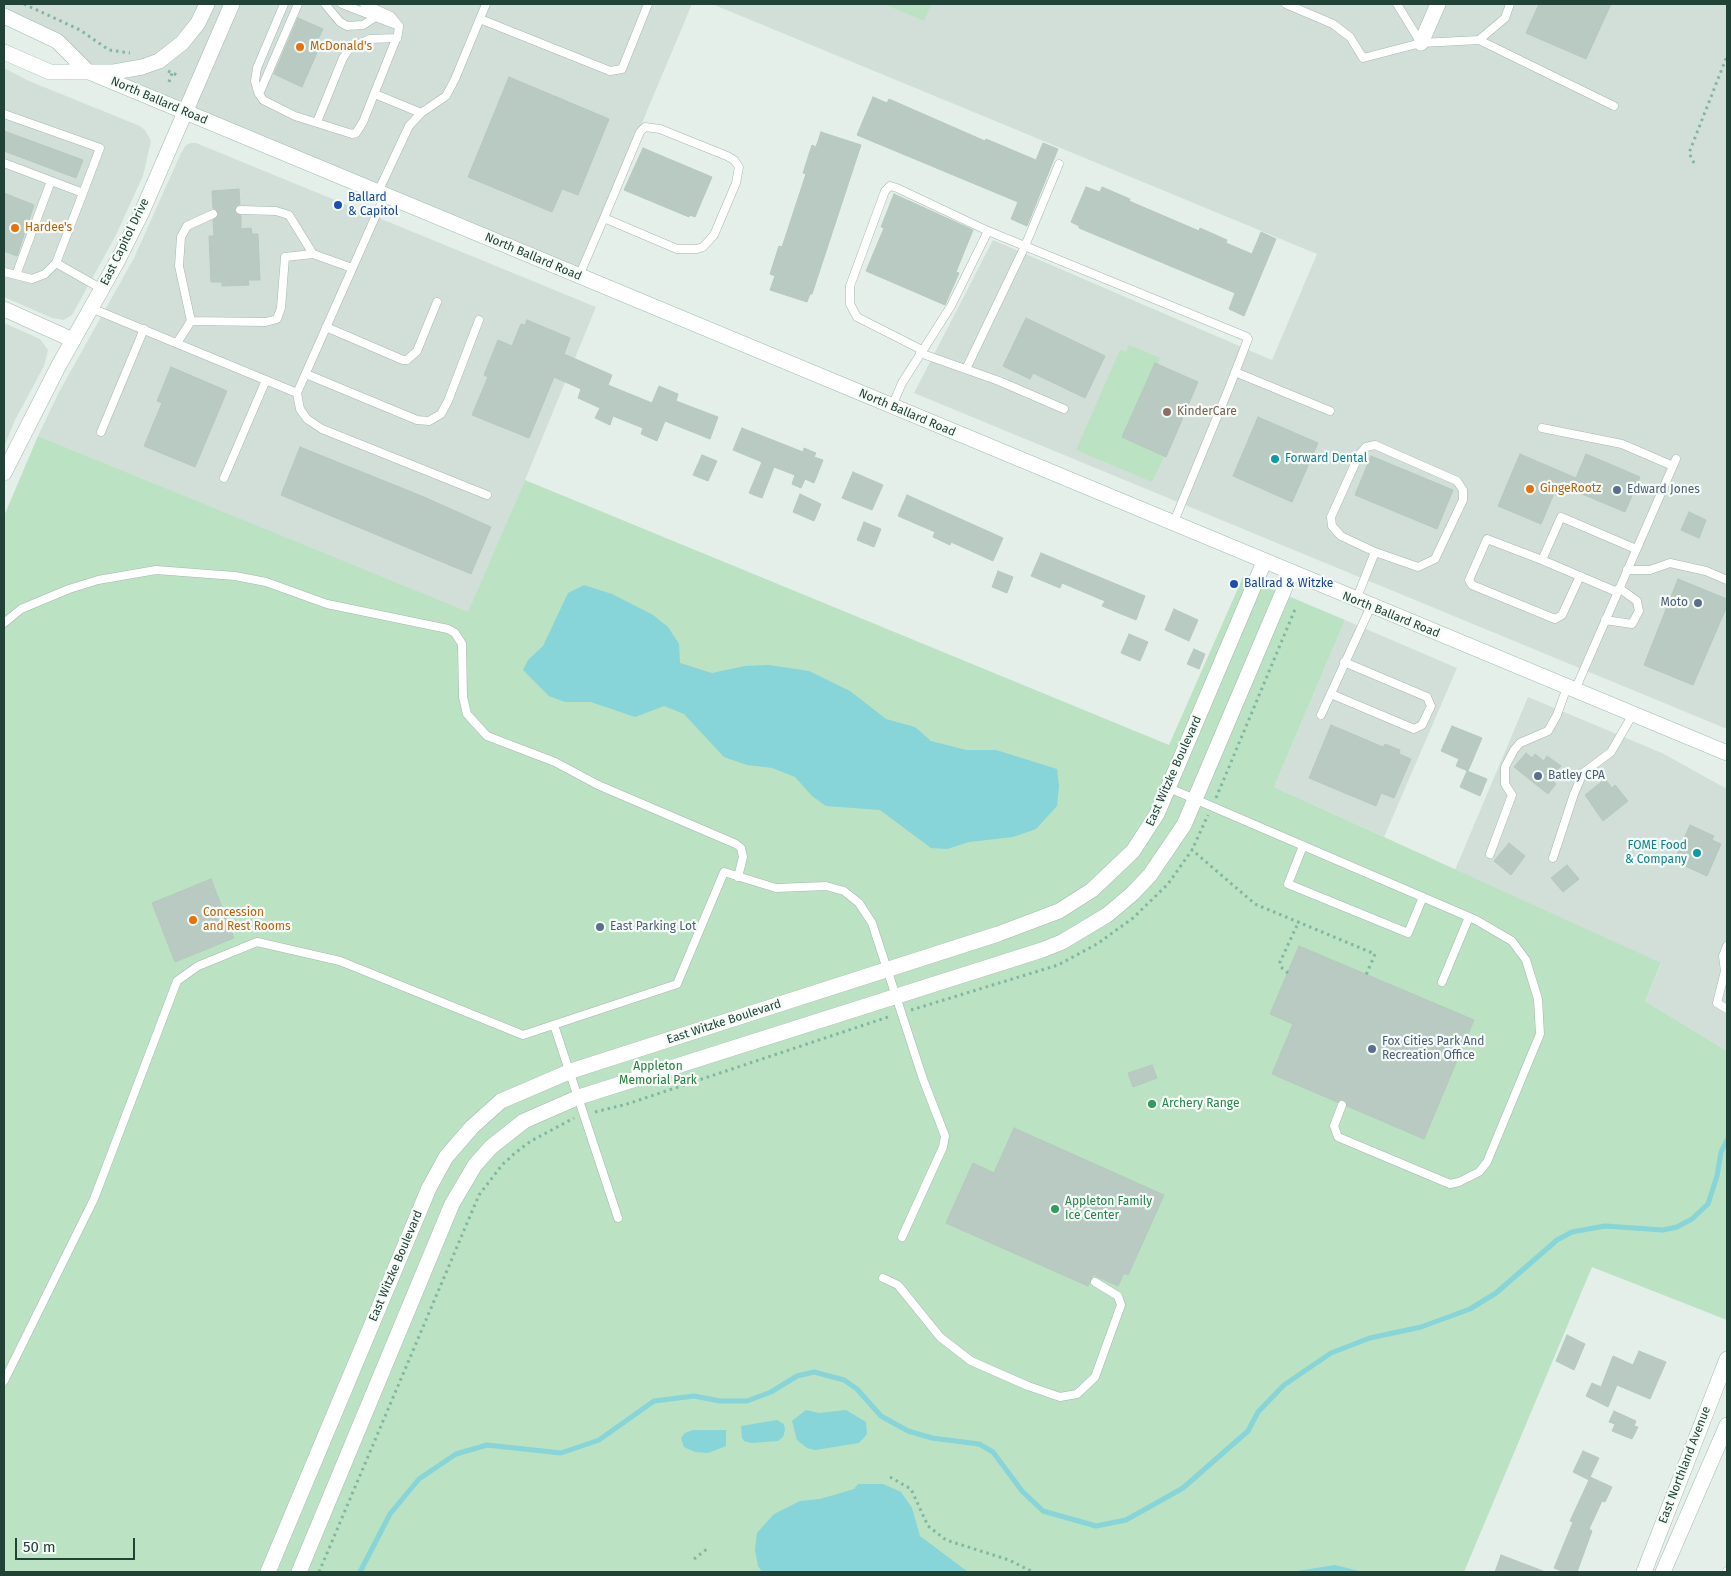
<!DOCTYPE html>
<html>
<head>
<meta charset="utf-8">
<style>
	body { margin:0 }
	#map { position:relative; width:1731px; height:1576px; overflow:hidden; background:#e4efe9; font-family:"Fira Sans",sans-serif }
	canvas { display:block }
	.frame { position:absolute; inset:0; border:5px solid #214337; pointer-events:none }
	.scale { position:absolute; left:15px; top:1538px; width:120px; height:22px; box-sizing:border-box; border:2px solid #214337; border-top:0; padding-left:6px; font-size:15px; line-height:18px; white-space:nowrap; color:#214337; -webkit-text-stroke:4px #f5fbf7; paint-order:stroke }
</style>
</head>
<body>
<div id="map">
<canvas width="1731" height="1576"></canvas>
<div class="frame"></div>
<div class="scale">50 m</div>
</div>
<script>
const context = document.querySelector('canvas').getContext('2d');
context.lineJoin = 'round';
function paint(path, color) {
  context.fillStyle = color;
  context.fill(path, 'evenodd');
}
function poly(rows) {
  const path = new Path2D();
  for (const r of rows) {
    path.moveTo(r[0], r[1]);
    for (let i = 2; i < r.length; i += 2) path.lineTo(r[i], r[i + 1]);
  }
  return path;
}
function strokePath(path, color, width, dash) {
  context.strokeStyle = color;
  context.lineWidth = width;
  context.lineCap = dash ? 'butt' : 'round';
  context.setLineDash(dash || []);
  context.stroke(path);
}
function drawText(font, color, halo, rows, align = 'center') {
  context.font = font + ' "Fira Sans",sans-serif';
  context.lineWidth = 4.5;
  context.setLineDash([]);
  context.textBaseline = 'middle';
  context.strokeStyle = halo;
  context.fillStyle = color;
  for (const [text, x, y, turn = 0] of rows) {
    context.save();
    context.translate(x, y);
    context.rotate((+turn || 0) * Math.PI / 180);
    context.textAlign = isNaN(turn) ? turn : align;
    if (halo) context.strokeText(text, 0, 0);
    context.fillText(text, 0, 0);
    context.restore();
  }
}
const built = poly([
	[4,4,692,4,578,275,87,71,57,41,4,16],
	[712,4,1727,4,1727,729,914,393,993,240,1272,360,1317,254],
	[4,68,29,81,140,126,145,130,151,141,143,176,115,237,72,315,64,320,52,318,4,297],
	[191,143,196,143,596,307,525,480,468,613,38,436,59,392,134,258,181,153,186,145],
	[4,323,40,339,48,350,44,366,15,420,4,447],
	[1345,620,1457,668,1384,837,1274,787],
	[1528,697,1662,753,1727,789,1727,1051,1645,1001,1661,964,1455,870]
]);
const green = poly([
	[884,4,931,4,924,21],
	[1129,345,1160,358,1158,364,1155,363,1122,437,1164,456,1152,482,1076,450,1120,350,1126,352],
	[38,436,468,612,525,480,1169,745,1243,577,1345,620,1274,787,1661,963,1645,1001,1727,1051,1727,1320,1592,1267,1464,1572,4,1572,4,516]
]);
const water = poly([
	[584,585,612,594,653,615,668,627,679,644,680,663,712,673,745,666,769,665,809,671,850,691,886,719,915,727,931,741,966,750,996,750,1057,769,1059,786,1057,806,1036,829,1013,837,969,842,947,849,931,848,880,810,826,806,812,796,795,777,772,768,747,765,724,757,684,714,664,706,635,717,591,702,565,702,549,696,523,670,528,660,543,646,568,593],
	[806,1410,819,1413,846,1410,866,1422,867,1434,859,1443,815,1450,807,1448,797,1440,792,1421],
	[777,1420,784,1424,785,1430,783,1437,778,1441,751,1443,744,1441,742,1438,741,1426],
	[693,1430,726,1430,726,1446,708,1453,695,1452,684,1447,681,1438,685,1433],
	[858,1484,883,1484,901,1492,912,1508,920,1536,968,1572,762,1572,758,1566,755,1550,757,1533,774,1514,800,1501,820,1499,854,1489],
	[1335,1565,1363,1572,1291,1572]
]);
const stream = poly([
	[360,1572,390,1514,419,1479,456,1454,487,1445,561,1453,599,1440,654,1401,694,1396,720,1401,747,1401,771,1392,797,1376,814,1372,844,1380,857,1389,881,1416,908,1431,932,1438,979,1444,993,1452,1022,1491,1043,1511,1096,1526,1126,1520,1183,1488,1248,1431,1258,1412,1284,1385,1331,1353,1370,1338,1421,1327,1470,1309,1496,1293,1557,1240,1572,1232,1605,1226,1663,1230,1677,1227,1692,1219,1708,1204,1717,1176,1721,1152,1727,1140]
]);
const building = poly([
	[1539,4,1611,4,1586,59,1526,33,1539,4],
	[298,18,323,29,315,46,319,48,302,87,274,74,298,18],
	[509,77,609,119,578,195,562,189,552,212,468,177,509,77],
	[873,97,887,103,889,99,985,141,986,139,1036,160,1043,143,1058,149,1027,226,1011,219,1018,202,857,135,873,97],
	[4,131,83,160,76,178,4,151,4,131],
	[821,132,861,145,812,294,810,294,807,302,770,290,775,276,770,274,779,246,782,247,806,174,803,173,812,145,816,147,821,132],
	[643,148,712,177,695,217,690,215,689,217,624,190,643,148],
	[1086,187,1100,192,1102,187,1130,199,1129,201,1199,231,1200,228,1227,240,1226,243,1252,254,1261,232,1276,239,1244,316,1229,309,1235,293,1079,228,1079,226,1071,222,1086,187],
	[239,189,240,204,234,210,241,216,241,229,251,228,252,234,258,234,260,280,248,280,249,285,222,286,222,282,211,282,209,236,214,236,213,220,219,214,213,208,212,191,239,189],
	[4,193,34,205,17,256,4,251,4,193],
	[894,194,973,230,956,272,959,273,945,305,866,271,884,228,881,227,894,194],
	[1026,318,1105,356,1085,398,1033,373,1030,379,1003,366,1026,318],
	[527,320,570,338,564,354,612,375,608,385,652,403,659,386,678,394,676,401,718,417,710,439,665,421,657,441,641,434,643,428,613,416,610,425,595,418,600,408,578,398,581,389,554,377,529,438,472,415,488,377,484,375,498,340,512,346,521,324,525,325,527,320],
	[1155,363,1198,382,1166,457,1122,437,1155,363],
	[171,367,227,391,195,467,144,446,162,403,157,401,171,367],
	[1258,417,1318,443,1292,502,1233,476,1258,417],
	[742,428,803,452,804,448,816,453,814,457,823,460,814,483,805,479,801,488,792,484,795,475,774,467,762,498,749,493,762,462,733,450,742,428],
	[300,447,424,497,491,527,471,574,281,495,300,447],
	[1520,454,1576,478,1586,454,1640,477,1625,512,1558,484,1541,524,1498,506,1520,454],
	[702,455,717,461,708,481,693,475,702,455],
	[1371,456,1453,490,1437,529,1355,495,1371,456],
	[853,472,883,485,872,510,842,498,853,472],
	[800,494,821,504,814,521,793,512,800,494],
	[907,495,1003,538,993,561,951,542,950,545,933,537,935,532,898,516,907,495],
	[1689,512,1706,520,1699,538,1681,530,1689,512],
	[864,522,881,529,874,547,857,540,864,522],
	[1041,553,1145,596,1136,620,1102,606,1105,601,1062,583,1060,588,1031,576,1041,553],
	[998,571,1013,577,1007,593,992,587,998,571],
	[1678,579,1727,599,1727,606,1693,685,1644,665,1678,579],
	[1174,609,1198,620,1189,641,1165,630,1174,609],
	[1129,634,1148,642,1140,661,1121,653,1129,634],
	[1194,649,1205,654,1199,669,1187,664,1194,649],
	[1331,725,1383,747,1385,744,1400,750,1399,754,1411,759,1394,798,1381,793,1376,806,1309,778,1331,725],
	[1452,726,1482,738,1468,771,1456,766,1459,759,1441,751,1452,726],
	[1526,753,1532,758,1535,754,1544,761,1547,756,1561,766,1550,779,1556,784,1548,794,1514,767,1526,753],
	[1467,771,1487,779,1480,796,1460,787,1467,771],
	[1605,779,1612,788,1615,785,1628,801,1603,821,1585,795,1605,779],
	[1690,825,1714,836,1712,840,1721,844,1707,876,1674,861,1690,825],
	[1509,843,1525,856,1511,875,1494,861,1509,843],
	[1567,865,1579,879,1563,892,1551,878,1567,865],
	[211,879,234,938,175,962,152,903,211,879],
	[1299,946,1474,1020,1424,1139,1347,1106,1344,1100,1337,1102,1272,1074,1293,1024,1270,1014,1299,946],
	[1152,1065,1157,1078,1133,1087,1128,1073,1152,1065],
	[1014,1128,1164,1195,1128,1275,1124,1273,1118,1286,1093,1275,1088,1286,946,1223,973,1163,994,1173,1014,1128],
	[1567,1335,1585,1344,1574,1370,1556,1361,1567,1335],
	[1639,1351,1666,1362,1650,1399,1617,1385,1608,1407,1586,1396,1592,1383,1601,1387,1613,1356,1633,1365,1639,1351],
	[1614,1411,1636,1421,1634,1426,1638,1427,1632,1439,1612,1431,1615,1424,1609,1422,1614,1411],
	[1583,1451,1599,1458,1590,1477,1612,1487,1605,1502,1602,1501,1589,1529,1592,1531,1577,1572,1564,1572,1554,1568,1573,1522,1570,1521,1589,1480,1573,1472,1583,1451],
	[1501,1555,1543,1571,1543,1572,1495,1572,1501,1555]
]);
const path = poly([
	[24,4,80,30,109,50,130,53],
	[168,71,179,76],
	[169,82,172,73],
	[1694,163,1689,153,1727,56],
	[1216,798,1296,607],
	[1191,849,1255,904,1375,954,1366,975],
	[1288,973,1281,967,1280,962,1299,921],
	[911,1010,1058,965,1097,944,1133,918,1168,884,1192,850,1208,815],
	[595,1112,627,1104,891,1016],
	[890,1477,911,1489,928,1526,946,1540,1009,1560,1033,1572],
	[694,1559,707,1549],
	[319,1572,479,1195,502,1165,515,1153,531,1141,574,1118]
]);
const service = poly([
	[284,4,257,68,255,81,258,92,263,100,295,116,352,134,356,133,363,122,398,34,399,26,391,16,364,4],
	[325,4,340,22,347,26,363,25,374,18],
	[342,4,399,26],
	[1286,4,1333,24,1350,37,1363,58,1421,43,1479,40,1614,106],
	[1397,4,1421,43],
	[480,19,610,71,622,69,648,4],
	[1479,40,1505,18,1510,4],
	[259,94,298,4],
	[375,94,421,113],
	[4,114,100,148,83,193],
	[317,122,343,58,350,48,370,39,397,38],
	[4,163,83,193,56,263,102,289],
	[378,192,409,126,421,113,446,96,455,79,486,4],
	[240,210,276,211,289,215,313,254],
	[4,272,32,279,45,274,56,263],
	[16,275,51,181],
	[579,276,604,218,677,249,697,249,703,247,714,235,736,183,739,167,734,160,727,156,660,129,645,127,640,132,604,218],
	[91,308,297,393,385,195],
	[191,321,179,266,181,237,187,226,213,214],
	[326,327,403,360,407,360,417,351,437,302],
	[177,343,191,321,266,322,277,319,281,308,285,257,313,254,352,268],
	[922,350,857,317,850,304,850,286,885,191,890,186,897,188,988,231],
	[920,353,999,381,1064,409],
	[966,369,1025,246,1059,164],
	[1235,372,1330,411],
	[306,374,417,420,429,421,441,414,448,401,479,320],
	[297,393,300,409,307,419,322,429,487,495],
	[892,406,902,383,951,306,988,231,1247,337,1248,339,1229,388,1173,524],
	[1542,428,1622,444,1673,466],
	[101,432,144,329],
	[224,478,266,380],
	[1542,560,1487,539,1469,580,1472,585,1555,619,1562,615,1580,576],
	[1627,570,1650,570,1670,563,1706,571,1727,580],
	[1617,592,1542,560,1561,517,1636,549],
	[1356,600,1375,552,1341,536,1332,526,1331,517,1359,455,1366,447,1375,445,1457,481,1463,490,1463,500,1435,559,1418,567,1375,552],
	[1605,620,1632,624,1639,611,1637,601,1619,588],
	[4,623,21,609,69,589,98,580,156,570,235,576,266,582,327,604,448,629,455,633,462,644,463,697,467,714,487,736,555,762,598,785,736,844,741,848,743,857,738,877],
	[1575,690,1676,459],
	[1331,694,1414,729,1422,725,1431,706,1427,697,1344,662],
	[1321,715,1371,606],
	[1169,788,1476,920,1512,941,1526,960,1538,999,1540,1034,1487,1162,1479,1172,1459,1182,1450,1184,1338,1137,1334,1126,1342,1105],
	[1303,846,1288,884,1408,933,1423,897],
	[1490,854,1512,795,1505,784,1505,767,1514,750,1520,743,1548,731,1557,715,1567,687],
	[1553,858,1574,794,1583,773,1611,752,1633,714],
	[1727,946,1723,956,1725,971,1717,1003,1727,1009],
	[1442,982,1469,917],
	[554,1025,618,1218],
	[883,1278,898,1285,940,1337,971,1361,1028,1386,1060,1397,1077,1394,1095,1377,1121,1305,1118,1296,1095,1282],
	[4,1381,94,1199,177,981,198,966,257,942,340,961,523,1035,677,984,724,872,776,888,826,886,844,891,859,903,872,923,923,1079,945,1136,943,1147,902,1237],
	[1727,1572,1727,1571]
]);
const minor = poly([
	[1421,43,1438,4],
	[4,309,73,340],
	[268,1572,429,1188,446,1157,472,1127,501,1101,571,1071,998,934,1059,911,1092,890,1133,851,1157,814,1264,562],
	[299,1572,452,1204,475,1165,491,1147,524,1121,579,1097,1042,950,1062,942,1107,915,1132,894,1150,875,1184,825,1291,573]
]);
const tertiary = poly([
	[4,473,59,365,118,260,141,214,232,4]
]);
const secondary = poly([
	[4,16,57,41,87,71,1727,753],
	[4,52,50,72,114,72,142,67,159,61,182,43,198,23,207,4],
	[1644,1572,1727,1359],
	[1663,1572,1727,1425]
]);
const markers = [
	[300,47,5,"#e8710a"],
	[338,205,5,"#1a4fb4"],
	[15,228,5,"#e8710a"],
	[1167,412,5,"#8d6e63"],
	[1275,459,5,"#0f9aa8"],
	[1530,489,5,"#e8710a"],
	[1617,490,5,"#5c6f8a"],
	[1234,584,5,"#1a4fb4"],
	[1698,603,5,"#5c6f8a"],
	[1538,776,5,"#5c6f8a"],
	[1697,853,5,"#0f9aa8"],
	[193,920,5,"#e8710a"],
	[600,927,5,"#5c6f8a"],
	[1372,1049,5,"#5c6f8a"],
	[1152,1104,5,"#2e9e5b"],
	[1055,1209,5,"#2e9e5b"]
];
const foodNames = [
	["McDonald's",310,47],
	["Hardee's",25,228],
	["GingeRootz",1540,489],
	["Concession",203,913],
	["and Rest Rooms",203,927]
];
const streetNames = [
	["North Ballard Road",159,101,23],
	["East Capitol Drive",125,242,-64],
	["North Ballard Road",533,257,23],
	["North Ballard Road",907,413,23],
	["North Ballard Road",1391,615,22],
	["East Witzke Boulevard",1174,771,-66],
	["East Witzke Boulevard",724,1022,-18],
	["East Witzke Boulevard",396,1266,-67],
	["East Northland Avenue",1685,1465,-69]
];
const transitNames = [
	["Ballard",348,198],
	["& Capitol",348,212],
	["Ballrad & Witzke",1244,584]
];
const educationNames = [
	["KinderCare",1177,412]
];
const cultureNames = [
	["Forward Dental",1285,459],
	["FOME Food",1687,846,"right"],
	["& Company",1687,860,"right"]
];
const serviceNames = [
	["Edward Jones",1627,490],
	["Moto",1688,603,"right"],
	["Batley CPA",1548,776],
	["East Parking Lot",610,927],
	["Fox Cities Park And",1382,1042],
	["Recreation Office",1382,1056]
];
const parkNames = [
	["Appleton",658,1067],
	["Memorial Park",658,1081]
];
const leisureNames = [
	["Archery Range",1162,1104],
	["Appleton Family",1065,1202],
	["Ice Center",1065,1216]
];
paint(built, '#d2dfd8');
paint(green, '#bbe2c2');
paint(water, '#87d4d9');
strokePath(stream, '#87d4d9', 5);
paint(building, '#b9cac2');
strokePath(building, '#b6c9bf', 1);
strokePath(service, '#a6b8b0', 9);
strokePath(minor, '#a6b8b0', 16);
strokePath(tertiary, '#a6b8b0', 16);
strokePath(secondary, '#a1bcb0', 16);
strokePath(path, '#81b6a0', 3, [2.5, 4]);
strokePath(service, '#fff', 8);
strokePath(minor, '#fff', 15);
strokePath(tertiary, '#fff', 15);
strokePath(secondary, '#fff', 15);
for (const [x, y, r, color] of markers) {
  const dot = new Path2D();
  dot.arc(x, y, r, 0, 2 * Math.PI);
  context.fillStyle = color;
  context.fill(dot);
  strokePath(dot, '#f5fbf7', 2);
}
drawText('12px', '#c56008', '#f5fbf7', foodNames, 'left');
drawText('12px', '#214337', '#f5fbf7', streetNames);
drawText('12px', '#164399', '#f5fbf7', transitNames, 'left');
drawText('12px', '#785e54', '#f5fbf7', educationNames, 'left');
drawText('12px', '#0d838f', '#f5fbf7', cultureNames, 'left');
drawText('12px', '#4e5e75', '#f5fbf7', serviceNames, 'left');
drawText('12px', '#277e40', '#f5fbf7', parkNames);
drawText('12px', '#27864d', '#f5fbf7', leisureNames, 'left');
</script>
</body>
</html>
